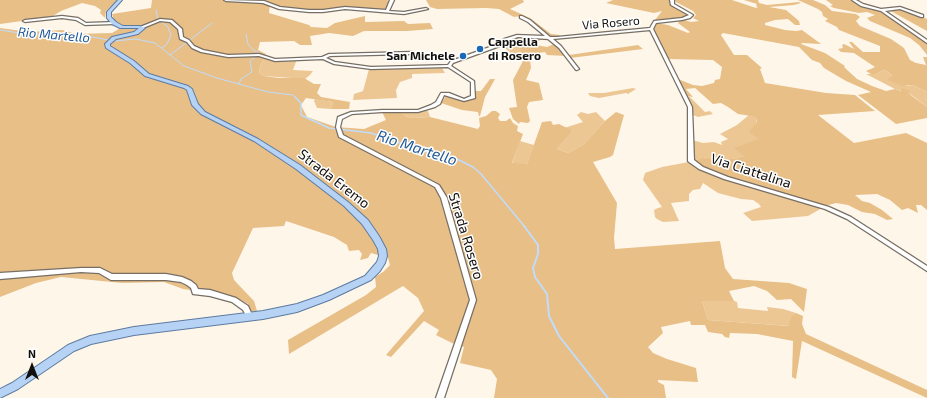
<!DOCTYPE html>
<html>
<head>
<meta charset="utf-8">
<style>
	body { margin:0 }
	#map { position:relative; width:927px; height:398px; overflow:hidden; background:#fff6ea; font-family:"Exo 2",sans-serif }
	canvas { display:block }
	.north { position:absolute; left:12px; top:346px; width:40px; height:40px; -webkit-text-stroke:3px #fff; paint-order:stroke; rotate:0deg; font-size:11px; font-weight:700; line-height:16px; text-align:center; color:#12100c }
	.north::after { content:''; display:block; margin:auto; width:14px; height:18px; background:#12100c; clip-path:polygon(50% 0,100% 100%,50% 72%,0 100%) }
</style>
</head>
<body>
<div id="map">
<canvas width="927" height="398"></canvas>
<div class="north">N</div>
</div>
<script>
const context = document.querySelector('canvas').getContext('2d');
context.lineJoin = 'round';
function paint(path, color) {
  context.fillStyle = color;
  context.fill(path, 'evenodd');
}
function poly(rows) {
  const path = new Path2D();
  for (const r of rows) {
    path.moveTo(r[0], r[1]);
    for (let i = 2; i < r.length; i += 2) path.lineTo(r[i], r[i + 1]);
  }
  return path;
}
function strokePath(path, color, width, dash) {
  context.strokeStyle = color;
  context.lineWidth = width;
  context.lineCap = dash ? 'butt' : 'round';
  context.setLineDash(dash || []);
  context.stroke(path);
}
function drawText(font, color, halo, rows, align = 'center') {
  context.font = font + ' "Exo 2",sans-serif';
  context.lineWidth = 3;
  context.setLineDash([]);
  context.textBaseline = 'middle';
  context.strokeStyle = halo;
  context.fillStyle = color;
  for (const [text, x, y, turn = 0] of rows) {
    context.save();
    context.translate(x, y);
    context.rotate((+turn || 0) * Math.PI / 180);
    context.textAlign = isNaN(turn) ? turn : align;
    if (halo) context.strokeText(text, 0, 0);
    context.fillText(text, 0, 0);
    context.restore();
  }
}
const green = poly([
	[511,45,518,45,520,48,523,55,521,60,503,47],
	[264,58,271,60,297,59,293,70,313,71,310,75,305,79,264,76,259,73,260,66],
	[442,68,445,73,412,74,412,78,400,82,396,90,397,98,353,100,354,94,363,91,369,69],
	[884,70,887,71,893,77,906,86,913,85,927,92,927,107,909,93,895,89,866,74,876,74],
	[633,88,636,89,628,94,626,93,599,98,590,96,588,93,604,93],
	[687,96,690,97,705,112,710,111,713,114,698,117,693,115,693,109],
	[315,99,333,102,331,109,317,108,314,101],
	[401,111,428,111,430,117,413,118,405,116],
	[581,112,588,114,596,112,605,121,584,144,568,153,557,149,573,131,564,128,583,122,577,115],
	[749,115,756,118,759,139,745,156,734,159,715,159,702,157,694,161,692,140,703,143,714,142,722,145,721,142,728,139,720,134,737,125],
	[520,141,534,145,527,164,512,164],
	[689,162,700,168,822,208,808,216,752,221,743,213,761,207,759,204,753,200,741,199,718,193,703,183,700,189,693,190,689,194,689,201,671,203,679,221,663,222,657,219,655,217,654,210,658,208,662,207,643,180,645,173,662,167],
	[702,301,734,301,737,302,738,308,768,311,767,307,783,309,796,313,791,316,790,326,708,320]
]);
const forest = poly([
	[0,0,118,0,106,11,105,18,100,13,101,10,95,6,82,3,61,11,51,17,0,24],
	[152,0,387,0,389,1,386,10,343,7,325,10,301,10,281,7,270,3,269,13,309,25,311,27,327,28,335,23,365,16,365,22,404,21,408,24,430,23,433,29,407,31,364,31,353,36,329,33,310,36,312,45,300,45,294,41,260,42,258,50,266,54,260,66,259,73,264,76,279,78,304,78,314,84,321,84,317,93,321,97,350,102,349,109,331,109,333,102,306,98,301,105,307,117,336,127,364,129,386,120,382,112,401,111,405,116,413,118,430,117,478,129,480,126,479,118,486,116,492,111,496,111,500,114,498,118,500,121,506,121,510,118,513,123,518,126,517,131,523,134,512,163,527,164,542,122,551,121,553,125,559,124,573,131,557,149,568,153,584,144,605,121,616,112,624,115,613,155,610,157,593,162,617,203,614,238,615,249,720,241,725,268,733,279,789,283,807,289,804,312,791,299,777,300,767,291,754,286,729,291,734,301,702,301,708,320,789,326,791,316,796,313,803,316,802,324,806,334,927,390,927,398,802,341,796,379,792,377,793,341,757,334,730,333,729,338,725,337,722,334,708,332,705,325,691,325,690,321,661,327,663,333,648,347,653,353,667,359,696,368,698,382,658,380,658,382,664,385,666,398,494,398,497,379,491,370,460,363,464,347,452,343,436,335,439,330,424,321,391,357,386,355,424,311,418,298,403,286,289,354,288,340,366,295,376,287,375,277,383,272,390,265,388,258,385,254,378,255,371,253,368,258,360,260,362,254,359,250,349,251,347,245,334,237,286,221,284,226,253,228,232,273,234,280,254,301,257,311,251,312,248,304,241,300,225,295,183,289,164,282,122,283,61,277,36,283,0,297,0,28,30,32,62,30,76,34,112,33,124,26,114,20,112,14,151,8],
	[426,0,523,0,524,2,510,9,530,18,551,34,560,35,556,38,550,38,521,16,514,17,499,9,486,8,437,9,430,7],
	[613,0,670,0,671,5,688,14,685,17,655,20,662,11,654,13,606,3],
	[675,0,732,0,756,8,758,7,756,6,757,4,744,0,758,0,759,3,767,5,799,2,801,3,794,5,769,7,786,10,799,21,800,25,795,25,788,19,775,20,765,23,765,25,785,30,796,31,802,30,821,44,802,43,801,44,825,53,845,66,844,67,857,79,872,86,886,91,895,89,901,91,902,88,910,91,909,93,912,96,927,107,927,118,896,124,858,95,871,92,846,81,824,68,820,63,812,60,799,47,723,33,721,35,734,55,747,55,762,68,760,69,765,83,826,93,855,95,875,111,818,115,854,143,906,133,927,143,927,210,921,205,916,205,918,213,908,208,902,210,890,200,877,194,855,195,862,201,870,203,882,210,893,219,887,220,875,214,862,212,848,205,836,203,825,206,726,176,703,167,694,161,702,157,715,159,734,159,744,156,734,148,759,139,749,132,757,122,756,118,751,116,738,114,728,107,721,103,713,104,695,88,686,89,693,97,687,96,678,79,693,85,702,86,714,83,715,80,720,79,722,67,713,60,667,59,653,30,656,23,668,25,688,33,690,32,678,23,679,22,678,20,684,20,691,22,699,21,693,18,696,15,693,11,676,2],
	[798,0,813,0,825,5,832,11,856,14,860,17,856,21,860,26,891,39,904,48,910,60,916,63,926,65,923,57,927,57,927,92,913,85,902,86,888,80,889,78,892,76,887,71,884,70,876,74,871,74,866,71,875,67,854,53,841,52,838,49,843,48,842,45,844,44,854,49,849,42,852,42,863,52,880,52,880,46,839,30,837,27,825,21,828,19,823,16,822,12,818,9],
	[826,0,853,0,860,5,881,10,894,21,908,28,927,44,927,55,919,45,910,38,870,21,867,18,875,15,867,12,859,13,834,8,830,6,833,5],
	[898,8,927,19,927,31,889,10],
	[514,37,523,37,542,39,535,43,536,45,547,47,554,44,558,46,566,56,547,55,545,52,523,55,518,45,503,47,501,46,505,41],
	[638,45,643,49,570,58,569,55],
	[527,59,530,60,531,68,526,80,539,83,543,100,529,102,527,107,530,121,528,123,520,122,519,124,513,119,509,108,517,107,513,80,523,61],
	[490,79,495,79,485,97,480,116,479,116,478,112,462,110,441,103,446,96,450,96,463,101,474,98,475,91,481,91]
]);
const streamFar2 = poly([
	[156,10,158,20],
	[160,21,168,27,171,35,167,44,162,48],
	[0,30,26,34,93,37,108,40],
	[246,34,248,44,253,50,259,53],
	[190,40,212,23],
	[114,41,136,39,155,43,184,66,217,78,268,92,293,95,296,98],
	[170,55,186,43],
	[239,84,241,79,252,72,250,61,257,56]
]);
const streamFar1 = poly([
	[295,97,301,103,301,115,329,128,371,133,420,150,459,160,473,167,481,174,525,227]
]);
const stream = poly([
	[524,226,538,245,538,254,533,268,535,277,547,294,549,316,559,336,608,398]
]);
const minor = poly([
	[224,0,264,1,280,7,309,10,323,10,345,7,386,10,390,0,394,0,389,11,404,12,426,8,428,9,404,14,345,9,323,12,309,12,279,9,263,3,226,1,224,0],
	[670,0,674,0,674,4,693,15,690,18,682,20,656,23,653,29,692,107,694,160,703,167,728,177,829,207,851,217,927,266,927,271,847,219,825,209,724,179,699,169,689,162,688,161,688,107,650,30,553,39,561,46,579,69,577,70,576,70,559,48,548,39,518,37,506,41,500,46,453,63,451,66,474,81,475,98,464,101,444,95,440,104,435,107,418,112,382,112,352,114,342,119,340,127,343,135,439,185,447,198,476,300,444,398,436,398,470,300,441,198,435,187,339,137,336,127,338,117,351,112,382,110,418,110,431,105,436,102,441,93,449,93,464,99,471,96,471,82,448,67,371,69,334,64,323,59,275,61,259,56,228,57,201,52,192,48,187,42,180,39,178,29,170,22,160,21,143,28,140,27,160,19,172,20,182,29,183,37,189,40,194,46,203,50,228,55,259,54,275,59,322,57,329,54,411,52,412,52,412,54,330,56,326,58,335,62,371,67,448,65,451,61,498,44,504,39,517,35,545,36,528,22,520,18,520,16,522,16,530,20,550,37,557,37,650,28,654,21,682,18,689,15,671,5,670,0],
	[852,0,856,0,863,4,881,9,900,7,923,15,923,17,921,17,900,9,885,11,927,40,927,43,881,11,861,6,852,0],
	[62,16,78,18,86,23,114,22,116,23,114,24,85,25,76,20,62,18,25,22,23,21,25,20,62,16],
	[81,268,100,268,112,274,166,274,182,277,191,281,196,285,198,289,210,290,236,298,248,306,253,317,252,319,250,320,248,319,243,310,232,302,210,296,193,294,191,288,187,285,181,282,166,280,111,280,99,273,81,272,0,279,0,273,81,268]
]);
const major = poly([
	[118,0,122,0,111,12,111,17,116,22,123,26,139,26,145,28,138,34,116,39,110,44,110,46,134,61,149,74,188,86,192,89,198,104,205,112,258,139,300,165,348,202,368,220,379,236,386,249,387,256,385,263,380,271,371,280,329,300,297,312,263,319,134,335,91,344,74,351,18,389,0,398,0,389,12,383,68,345,90,336,134,327,263,311,297,304,323,295,365,276,377,262,379,256,378,249,373,240,362,224,344,206,296,169,254,141,201,114,192,105,187,90,184,88,145,76,130,63,106,48,105,44,112,37,134,32,139,28,120,28,112,24,107,18,107,12,118,0]
]);
const markers = [
	[480,49,4,"#1a68b7"],
	[463,56,4,"#1a68b7"]
];
const farStreetnames = [
	["Via Rosero",611,23,-5]
];
const farPoinames = [
	["Cappella",488,42],
	["di Rosero",488,56],
	["San Michele",455,56,"right"]
];
const farWaternames = [
	["Rio Martello",54,35,5]
];
const streetNames = [
	["Via Ciattalina",751,171,18],
	["Strada Eremo",334,179,38],
	["Strada Rosero",466,236,73]
];
const waterNames = [
	["Rio Martello",417,148,18]
];
paint(green, '#ecc794');
paint(forest, '#e7bf87');
strokePath(streamFar2, '#c2dcfc', 1);
strokePath(streamFar1, '#c2dcfc', 1.5);
strokePath(stream, '#c2dcfc', 2);
strokePath(minor, '#776f65', 2.5);
strokePath(major, '#5d7ba0', 2);
paint(minor, '#fff');
paint(major, '#b6d3f5');
for (const [x, y, r, color] of markers) {
  const dot = new Path2D();
  dot.arc(x, y, r, 0, 2 * Math.PI);
  context.fillStyle = color;
  context.fill(dot);
  strokePath(dot, '#fff', 1.5);
}
drawText('12px', '#12100c', '#fff', farStreetnames);
drawText('bold 12px', '#12100c', '#fff', farPoinames, 'left');
drawText('italic 13px', '#1f5895', '#fff', farWaternames);
drawText('14px', '#12100c', '#fff', streetNames);
drawText('italic 15px', '#1f5895', '#fff', waterNames);
</script>
</body>
</html>
